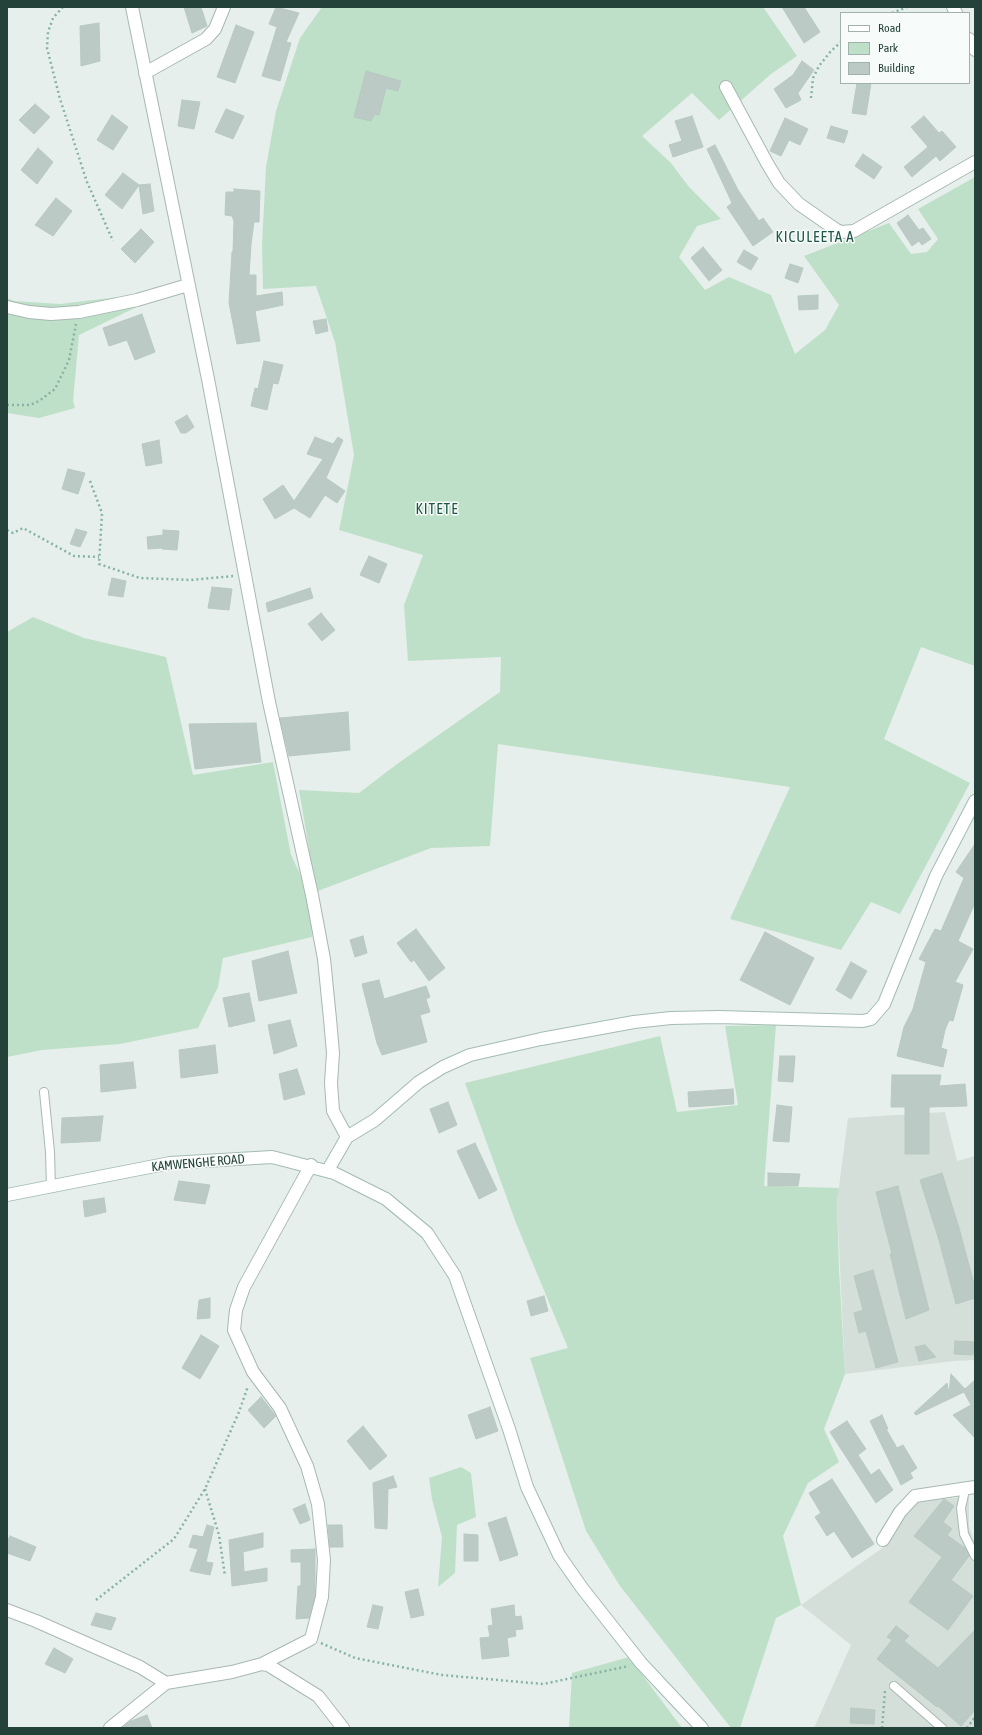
<!DOCTYPE html>
<html>
<head>
<meta charset="utf-8">
<style>
	body { margin:0 }
	#map { position:relative; width:982px; height:1735px; overflow:hidden; background:#e6efeb; font-family:"Asap Condensed",sans-serif }
	canvas { display:block }
	.frame { position:absolute; inset:0; border:8px solid #24423a; pointer-events:none }
	.legend { position:absolute; left:840px; top:12px; width:130px; height:72px; box-sizing:border-box; background:#f7fbf9; border:1px solid #a3b1ad; margin:0; padding:5px 7px; list-style:none; font-size:12px; color:#24423a }
	.legend li { display:flex; align-items:center; gap:8px; height:20px }
	.legend b { width:20px; border:1px solid #a3b1ad }
</style>
</head>
<body>
<div id="map">
<canvas width="982" height="1735"></canvas>
<div class="frame"></div>
<ul class="legend">
<li><b style="height:5px;background:#fff"></b>Road</li>
<li><b style="height:11px;background:#bfe0c8"></b>Park</li>
<li><b style="height:11px;background:#bbcac4"></b>Building</li>
</ul>
</div>
<script>
const context = document.querySelector('canvas').getContext('2d');
context.lineJoin = 'round';
function paint(path, color) {
  context.fillStyle = color;
  context.fill(path, 'evenodd');
}
function poly(rows) {
  const path = new Path2D();
  for (const r of rows) {
    path.moveTo(r[0], r[1]);
    for (let i = 2; i < r.length; i += 2) path.lineTo(r[i], r[i + 1]);
  }
  return path;
}
function strokePath(path, color, width, dash) {
  context.strokeStyle = color;
  context.lineWidth = width;
  context.lineCap = dash ? 'butt' : 'round';
  context.setLineDash(dash || []);
  context.stroke(path);
}
function drawText(font, color, halo, rows, align = 'center') {
  context.font = font + ' "Asap Condensed",sans-serif';
  context.lineWidth = 3;
  context.setLineDash([]);
  context.textBaseline = 'middle';
  context.strokeStyle = halo;
  context.fillStyle = color;
  for (const [text, x, y, turn = 0] of rows) {
    context.save();
    context.translate(x, y);
    context.rotate((+turn || 0) * Math.PI / 180);
    context.textAlign = isNaN(turn) ? turn : align;
    if (halo) context.strokeText(text, 0, 0);
    context.fillText(text, 0, 0);
    context.restore();
  }
}
const built = poly([
	[945,1112,957,1161,975,1156,975,1360,954,1361,845,1374,837,1202,848,1118],
	[969,1497,969,1527,975,1544,975,1728,814,1728,851,1645,801,1605,884,1547,903,1516,917,1501]
]);
const green = poly([
	[322,7,763,7,797,56,771,74,719,120,692,93,642,136,671,163,689,187,721,219,697,226,679,257,705,290,729,277,771,295,795,354,825,330,839,305,804,256,889,223,911,254,927,252,938,239,918,209,975,177,975,666,921,647,884,739,970,783,900,914,871,902,841,950,730,919,790,787,498,744,490,846,431,848,310,894,312,937,223,958,218,987,198,1028,120,1044,42,1050,7,1057,7,632,33,617,84,638,166,657,193,775,273,762,291,855,309,893,309,849,299,790,359,793,397,764,500,692,501,657,408,661,404,605,423,555,339,530,354,455,335,342,316,286,263,289,262,245,266,167,276,111,300,38],
	[182,285,79,335,73,401,75,408,39,418,7,413,7,298,14,301,60,304,152,293],
	[776,1025,764,1186,839,1188,837,1202,839,1269,845,1374,824,1429,839,1462,808,1483,783,1536,801,1605,776,1618,740,1728,731,1728,620,1586,586,1531,530,1358,568,1348,516,1223,465,1083,660,1036,677,1112,738,1105,725,1026],
	[461,1467,471,1473,476,1517,457,1525,455,1573,438,1587,442,1537,432,1499,429,1478],
	[629,1657,682,1728,569,1728,572,1673]
]);
const building = poly([
	[184,7,201,7,207,26,192,33,184,7],
	[276,7,299,13,286,42,291,43,280,81,262,76,277,27,269,24,276,7],
	[782,7,804,7,820,32,804,43,782,7],
	[99,23,100,61,81,66,80,26,99,23],
	[236,25,254,32,235,83,217,77,236,25],
	[802,61,814,70,798,93,801,100,786,108,774,89,793,75,802,61],
	[366,71,401,81,398,91,386,88,379,115,375,114,371,121,354,117,366,71],
	[857,83,871,83,866,115,852,113,857,83],
	[182,100,200,102,194,129,178,126,182,100],
	[35,104,50,117,34,134,19,120,35,104],
	[226,109,244,116,233,139,215,132,226,109],
	[112,115,128,127,113,150,97,140,112,115],
	[692,116,703,147,673,157,669,145,682,141,675,121,692,116],
	[924,116,939,133,942,131,956,147,940,161,936,156,912,177,904,167,928,147,911,127,924,116],
	[785,118,808,129,800,145,789,140,781,156,770,151,785,118],
	[831,126,848,131,844,143,827,138,831,126],
	[715,145,738,190,759,221,763,218,773,232,753,246,727,207,732,203,707,149,715,145],
	[38,148,53,162,37,184,21,170,38,148],
	[863,154,882,167,874,179,855,166,863,154],
	[123,173,139,185,122,209,105,195,123,173],
	[150,184,154,211,143,214,139,185,150,184],
	[234,189,260,191,259,222,254,222,251,244,249,275,256,275,256,296,282,292,283,305,255,311,260,341,237,344,229,303,232,252,233,252,234,221,232,216,225,215,226,192,234,192,234,189],
	[56,198,72,211,53,236,35,225,56,198],
	[908,215,919,230,923,228,931,239,922,245,919,241,912,246,897,223,908,215],
	[141,229,154,242,135,263,121,249,141,229],
	[703,247,722,270,709,281,691,258,703,247],
	[744,250,758,258,751,270,737,262,744,250],
	[790,264,803,268,798,283,785,278,790,264],
	[818,295,818,309,799,310,798,296,818,295],
	[142,314,155,352,135,360,127,340,109,346,103,328,142,314],
	[326,319,328,331,316,334,313,321,326,319],
	[264,361,283,365,278,384,273,383,267,410,251,406,255,388,258,389,264,361],
	[187,415,194,427,186,433,181,433,175,422,187,415],
	[315,437,333,444,338,437,343,440,326,478,345,491,337,503,325,495,310,518,294,508,275,519,263,499,283,485,294,501,323,459,307,454,315,437],
	[159,440,162,463,146,466,142,444,159,440],
	[68,469,85,473,78,494,62,489,68,469],
	[76,529,87,532,80,547,70,544,76,529],
	[163,530,179,531,177,550,162,549,162,548,148,549,147,537,163,535,163,530],
	[369,556,387,564,379,583,360,575,369,556],
	[112,578,126,581,123,597,108,595,112,578],
	[212,587,232,589,229,610,208,608,212,587],
	[310,588,313,598,268,612,266,603,310,588],
	[321,613,335,630,322,641,308,624,321,613],
	[348,712,350,750,289,756,280,718,348,712],
	[256,723,261,762,195,769,189,724,256,723],
	[975,844,975,903,958,941,973,949,955,982,963,985,953,1021,949,1020,945,1030,941,1048,947,1050,943,1067,897,1056,904,1027,913,1009,926,962,919,959,935,929,941,931,964,878,956,872,975,844],
	[416,929,445,968,429,981,414,960,411,962,397,943,416,929],
	[765,932,814,958,790,1005,740,980,765,932],
	[363,936,367,953,355,957,350,940,363,936],
	[288,951,297,993,259,1001,252,961,288,951],
	[851,962,867,971,851,999,836,990,851,962],
	[379,980,384,999,426,986,430,997,426,999,430,1012,420,1015,427,1042,382,1055,377,1043,362,984,379,980],
	[249,993,255,1021,229,1027,223,998,249,993],
	[290,1020,297,1046,274,1054,268,1025,290,1020],
	[215,1045,218,1073,181,1078,179,1050,215,1045],
	[780,1056,795,1056,793,1082,778,1081,780,1056],
	[133,1062,136,1088,101,1092,100,1065,133,1062],
	[297,1069,305,1094,284,1100,279,1074,297,1069],
	[892,1075,941,1075,939,1086,965,1084,967,1106,929,1107,929,1154,905,1154,905,1107,891,1107,892,1075],
	[733,1089,734,1104,689,1107,688,1092,733,1089],
	[448,1102,457,1125,439,1133,430,1109,448,1102],
	[777,1105,792,1107,789,1142,773,1141,777,1105],
	[103,1116,100,1141,61,1143,62,1118,103,1116],
	[475,1143,497,1190,479,1199,457,1151,475,1143],
	[768,1173,800,1174,798,1186,768,1186,768,1173],
	[942,1173,959,1228,975,1288,975,1298,956,1304,939,1240,920,1180,942,1173],
	[179,1181,210,1185,205,1204,174,1200,179,1181],
	[898,1186,929,1310,906,1319,890,1254,892,1254,876,1192,898,1186],
	[104,1198,106,1212,85,1217,83,1201,104,1198],
	[873,1270,898,1362,876,1368,866,1331,859,1333,854,1313,863,1310,854,1276,873,1270],
	[544,1296,548,1311,531,1316,527,1301,544,1296],
	[210,1298,210,1318,197,1319,199,1300,210,1298],
	[201,1335,219,1346,200,1379,182,1368,201,1335],
	[955,1341,975,1342,973,1355,954,1354,955,1341],
	[925,1345,936,1357,919,1361,915,1347,925,1345],
	[951,1374,965,1389,975,1380,975,1438,953,1415,971,1405,964,1392,916,1415,914,1413,947,1383,949,1394,951,1374],
	[261,1397,276,1416,264,1428,248,1410,261,1397],
	[490,1407,498,1431,476,1439,468,1415,490,1407],
	[882,1415,888,1429,886,1429,897,1448,903,1445,917,1468,910,1473,913,1478,901,1485,870,1421,882,1415],
	[847,1421,866,1449,858,1455,871,1475,879,1469,893,1490,876,1503,830,1432,847,1421],
	[363,1426,387,1456,370,1470,347,1441,363,1426],
	[393,1476,397,1487,388,1489,387,1529,375,1528,373,1483,393,1476],
	[832,1479,874,1544,852,1558,834,1531,827,1536,815,1517,821,1513,809,1493,832,1479],
	[944,1499,954,1506,943,1522,952,1529,947,1535,965,1548,969,1556,951,1580,973,1596,948,1630,909,1602,942,1557,914,1536,944,1499],
	[305,1504,310,1520,300,1524,293,1509,305,1504],
	[506,1517,518,1555,500,1561,488,1523,506,1517],
	[207,1525,214,1527,206,1562,213,1563,210,1575,190,1571,198,1549,189,1547,193,1535,203,1537,207,1525],
	[328,1525,342,1525,343,1547,330,1547,328,1525],
	[263,1533,263,1547,243,1552,244,1572,267,1568,267,1581,232,1586,229,1540,263,1533],
	[464,1534,478,1535,478,1561,464,1561,464,1534],
	[10,1536,36,1547,30,1561,7,1553,7,1542,10,1536],
	[315,1549,315,1596,309,1618,296,1619,298,1586,301,1586,301,1562,291,1562,291,1550,315,1549],
	[418,1589,424,1615,411,1618,405,1592,418,1589],
	[373,1605,383,1607,378,1629,367,1627,373,1605],
	[514,1605,515,1617,521,1616,523,1629,515,1630,516,1636,507,1638,509,1656,482,1659,480,1638,490,1637,488,1626,493,1625,491,1609,514,1605],
	[96,1613,116,1618,111,1630,91,1625,96,1613],
	[896,1626,909,1636,904,1641,938,1668,975,1630,975,1710,961,1726,938,1706,937,1707,877,1659,892,1640,887,1637,896,1626],
	[54,1648,73,1659,65,1673,45,1664,54,1648],
	[851,1708,875,1710,874,1724,850,1723,851,1708],
	[147,1715,152,1728,122,1728,131,1721,147,1715]
]);
const path = poly([
	[63,7,53,18,48,32,47,48,60,99,87,182,113,241],
	[892,13,907,7],
	[811,98,813,78,819,66,831,51,841,42],
	[7,405,30,405,39,401,55,389,69,360,76,324],
	[90,481,102,513,99,564,140,578,191,580,233,576],
	[7,530,13,533,23,528,74,556,99,557],
	[205,1489,219,1535,225,1576],
	[96,1600,174,1539,205,1489,239,1412,248,1386],
	[321,1643,355,1658,442,1675,543,1684,629,1666],
	[882,1728,885,1691],
	[967,1728,975,1717]
]);
const lane = poly([
	[44,1092,50,1152,51,1188],
	[965,1490,961,1508,964,1534,975,1556],
	[894,1686,942,1728]
]);
const street = poly([
	[132,7,208,379,269,702,312,895,324,959,330,1019,333,1053,331,1083,333,1111,347,1137],
	[953,7,956,13],
	[969,39,975,50],
	[145,73,206,39,215,29,224,7],
	[726,87,767,163,779,183,799,204,835,229,841,232,854,231,975,162],
	[7,307,29,312,51,314,79,312,137,300,188,285],
	[883,1540,900,1512,915,1496,975,1487],
	[7,1610,36,1621,140,1667,166,1683],
	[262,1664,311,1639,322,1597,324,1560,318,1504,307,1466,280,1408,253,1372,234,1330,236,1310,244,1287,311,1165],
	[110,1728,166,1683,232,1672,262,1664,268,1665,318,1696,343,1728]
]);
const secondary = poly([
	[328,1170,347,1137,375,1120,419,1082,443,1067,470,1055,541,1039,634,1022,671,1018,719,1017,863,1021,871,1019,884,1004,936,876,975,801],
	[7,1195,170,1163,272,1157,334,1173,386,1199,427,1233,455,1276,509,1429,527,1487,559,1555,582,1588,641,1663,702,1728]
]);
const streetNames = [
	["KAMWENGHE ROAD",198,1163,-5]
];
const quarterNames = [
	["KICULEETA A",815,237],
	["KITETE",437,509]
];
paint(built, '#d4dfda');
paint(green, '#bfe0c8');
paint(building, '#bbcac4');
strokePath(building, '#b8c9c2', 1);
strokePath(lane, '#a8b8b2', 10);
strokePath(street, '#a8b8b2', 14);
strokePath(secondary, '#a4bbb3', 14);
strokePath(path, '#86b3a5', 2.5, [2, 3]);
strokePath(lane, '#fff', 8);
strokePath(street, '#fff', 12);
strokePath(secondary, '#fff', 12);
drawText('13px', '#24423a', '#f7fbf9', streetNames);
context.letterSpacing = '1px';
drawText('15px', '#1f5548', '#f7fbf9', quarterNames);
context.letterSpacing = '0px';
</script>
</body>
</html>
